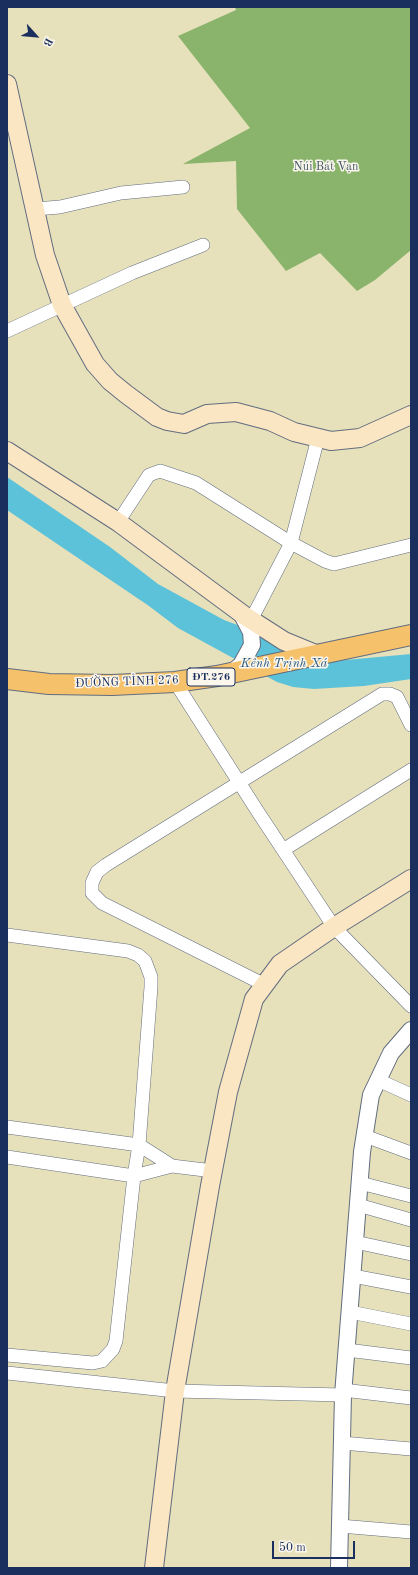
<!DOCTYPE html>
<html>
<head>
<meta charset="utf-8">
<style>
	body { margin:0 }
	#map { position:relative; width:418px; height:1575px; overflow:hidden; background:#e6e0bb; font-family:"Old Standard TT",serif }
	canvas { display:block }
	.frame { position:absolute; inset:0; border:8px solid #1b2f5e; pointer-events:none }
	.north { position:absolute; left:16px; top:16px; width:40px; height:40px; -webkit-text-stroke:3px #fbf7ec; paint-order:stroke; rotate:117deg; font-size:11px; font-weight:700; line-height:16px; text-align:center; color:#1b2f5e }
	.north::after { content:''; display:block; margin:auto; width:14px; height:18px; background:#1b2f5e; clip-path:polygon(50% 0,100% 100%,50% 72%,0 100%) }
	.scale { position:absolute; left:272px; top:1541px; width:83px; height:18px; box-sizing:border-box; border:2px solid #1b2f5e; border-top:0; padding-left:5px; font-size:12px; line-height:14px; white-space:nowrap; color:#1b2f5e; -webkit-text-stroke:3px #fbf7ec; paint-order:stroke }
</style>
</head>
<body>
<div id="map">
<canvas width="418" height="1575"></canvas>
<div class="frame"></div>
<div class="north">B</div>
<div class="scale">50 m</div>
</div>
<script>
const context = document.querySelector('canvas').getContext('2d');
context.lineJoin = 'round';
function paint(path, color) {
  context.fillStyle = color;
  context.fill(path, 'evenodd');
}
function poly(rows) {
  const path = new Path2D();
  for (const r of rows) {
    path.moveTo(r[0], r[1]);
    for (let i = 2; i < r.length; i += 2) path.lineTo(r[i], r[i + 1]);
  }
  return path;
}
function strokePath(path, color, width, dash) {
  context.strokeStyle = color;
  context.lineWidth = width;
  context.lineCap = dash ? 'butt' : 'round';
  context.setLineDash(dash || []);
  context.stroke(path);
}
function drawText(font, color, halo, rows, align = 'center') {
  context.font = font + ' "Old Standard TT",serif';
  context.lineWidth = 3;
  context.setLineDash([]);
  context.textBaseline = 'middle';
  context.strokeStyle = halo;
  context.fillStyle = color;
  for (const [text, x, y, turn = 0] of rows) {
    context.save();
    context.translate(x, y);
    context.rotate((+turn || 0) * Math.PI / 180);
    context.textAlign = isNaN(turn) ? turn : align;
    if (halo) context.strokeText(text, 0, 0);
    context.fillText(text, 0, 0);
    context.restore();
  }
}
const forest = poly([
	[235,7,411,7,411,250,375,280,357,291,320,253,286,271,237,209,236,161,183,164,250,128,178,36,236,10]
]);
const water = poly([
	[7,477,110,547,158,584,224,620,335,661,411,654,411,679,364,686,314,689,293,687,277,682,178,628,149,606,7,510]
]);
const minor = poly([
	[35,209,60,207,121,193,183,187],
	[7,331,132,273,203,245],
	[118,522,149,475,160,471,196,483,291,543,325,561,334,564,411,545],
	[251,620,291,543,318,438],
	[175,682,258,812,334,927,411,1006],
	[283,850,411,770],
	[7,935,128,951,138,955,145,961,151,977,151,987,139,1145,134,1176,116,1341,113,1349,102,1361,93,1363,7,1355],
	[265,985,102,903,92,893,92,883,97,872,106,865,382,694,390,694,397,697,411,725],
	[378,1080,411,1095],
	[7,1127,139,1145,172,1166],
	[365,1136,411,1153],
	[7,1157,134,1176,172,1166,213,1171],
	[360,1183,411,1196],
	[358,1205,411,1220],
	[355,1242,411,1254],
	[353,1276,411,1287],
	[350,1312,411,1324],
	[347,1350,411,1358],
	[7,1373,175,1391,343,1395],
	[343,1390,411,1398],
	[342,1443,411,1449],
	[340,1526,411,1532]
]);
const tertiary = poly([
	[230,674,241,665,252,645,251,632,241,613],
	[339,1568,343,1395,362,1152,371,1095,391,1053,411,1030]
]);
const secondary = poly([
	[7,84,45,255,62,305,95,364,110,381,126,394,157,417,167,421,184,424,207,414,236,412,270,421,294,432,331,441,360,438,411,415],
	[7,451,118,522,245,616,284,641,318,655],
	[154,1568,175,1391,210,1186,228,1092,254,999,280,964,334,927,411,879]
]);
const primary = poly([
	[7,679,49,684,112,685,175,682,217,676,411,635]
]);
const shields = [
	[211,677,48]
];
const shieldNames = [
	["ĐT.276",211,677]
];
const parkNames = [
	["Núi Bát Vạn",326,167]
];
const streetNames = [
	["ĐƯỜNG TỈNH 276",127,682,-2]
];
const waterNames = [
	["Kênh Trịnh Xá",284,664]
];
paint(forest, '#8ab46c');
paint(water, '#5cc2d9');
strokePath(minor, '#626d7f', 14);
strokePath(tertiary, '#626d7f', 18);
strokePath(secondary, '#626d7f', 20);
strokePath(primary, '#626d7f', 22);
strokePath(minor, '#fff', 13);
strokePath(tertiary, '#fff', 16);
strokePath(secondary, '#fbe6c4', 18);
strokePath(primary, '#f6c16b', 20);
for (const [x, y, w] of shields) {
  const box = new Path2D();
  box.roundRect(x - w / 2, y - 9, w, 18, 3);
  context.fillStyle = '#fbf7ec';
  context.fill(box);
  strokePath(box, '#1b2f5e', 1);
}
drawText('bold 11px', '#1b2f5e', null, shieldNames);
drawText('12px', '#405866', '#fbf7ec', parkNames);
drawText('12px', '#1b2f5e', '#fbf7ec', streetNames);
drawText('italic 13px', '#2e5b83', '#fbf7ec', waterNames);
</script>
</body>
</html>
